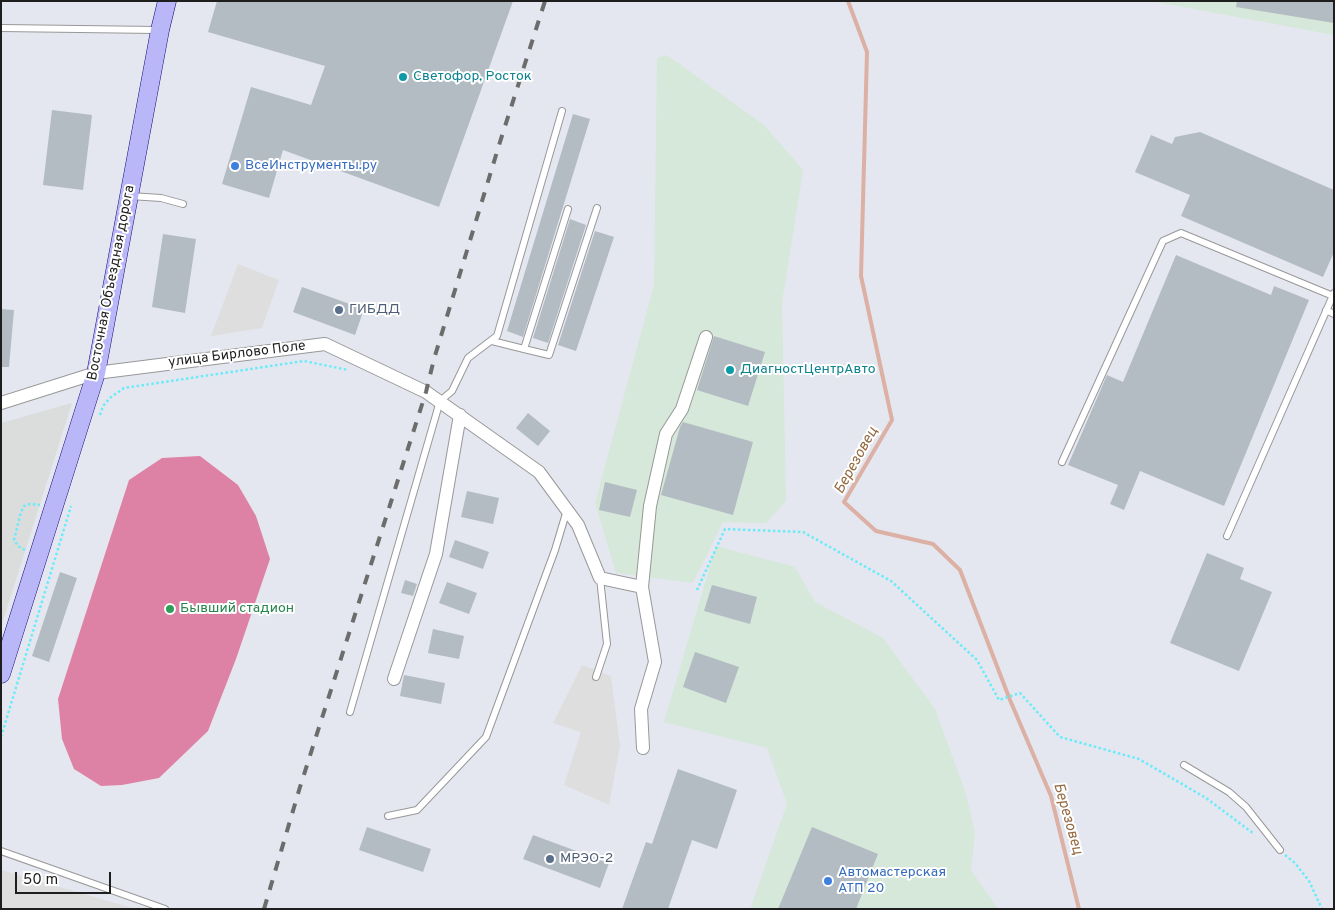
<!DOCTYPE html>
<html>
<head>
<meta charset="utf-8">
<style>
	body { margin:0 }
	#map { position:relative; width:1335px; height:910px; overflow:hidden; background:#e4e7ef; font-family:Overpass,sans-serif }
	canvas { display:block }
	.frame { position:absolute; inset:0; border:2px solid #1e1e1e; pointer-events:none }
	.scale { position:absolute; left:15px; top:872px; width:96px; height:22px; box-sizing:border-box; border:2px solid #1e1e1e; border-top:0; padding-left:6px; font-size:15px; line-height:18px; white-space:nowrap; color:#1e1e1e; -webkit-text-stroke:4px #fff; paint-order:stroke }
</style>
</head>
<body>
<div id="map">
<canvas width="1335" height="910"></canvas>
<div class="frame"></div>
<div class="scale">50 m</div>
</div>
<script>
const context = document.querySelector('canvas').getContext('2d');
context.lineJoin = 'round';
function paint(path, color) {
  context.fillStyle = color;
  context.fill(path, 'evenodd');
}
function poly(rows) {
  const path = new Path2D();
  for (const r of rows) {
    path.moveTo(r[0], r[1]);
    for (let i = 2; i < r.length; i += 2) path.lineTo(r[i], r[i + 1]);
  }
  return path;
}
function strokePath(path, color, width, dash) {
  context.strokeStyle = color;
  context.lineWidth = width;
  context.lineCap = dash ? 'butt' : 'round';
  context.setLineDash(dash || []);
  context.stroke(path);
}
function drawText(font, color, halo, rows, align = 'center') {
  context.font = font + ' Overpass,sans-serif';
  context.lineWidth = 4;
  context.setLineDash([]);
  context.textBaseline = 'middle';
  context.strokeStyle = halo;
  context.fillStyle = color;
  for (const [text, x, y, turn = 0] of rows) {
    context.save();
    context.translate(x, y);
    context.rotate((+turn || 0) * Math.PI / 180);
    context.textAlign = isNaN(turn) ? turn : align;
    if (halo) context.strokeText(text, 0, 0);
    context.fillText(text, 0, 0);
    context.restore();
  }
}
const residential = poly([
	[72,403,1,627,1,423]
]);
const industrial = poly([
	[1151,1,1334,1,1334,35],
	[666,55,674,60,765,126,803,170,782,303,786,501,766,523,723,522,693,583,616,573,595,503,654,285,657,58],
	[716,546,795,567,815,602,883,638,935,709,966,794,975,833,971,870,998,909,750,909,787,804,767,748,664,722]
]);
const pitch = poly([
	[200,456,238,485,256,516,270,559,236,659,208,731,159,778,122,785,101,786,74,769,62,739,58,699,129,480,162,458]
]);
const parking = poly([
	[238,264,279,280,262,328,211,336],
	[582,665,611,676,620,746,609,805,564,785,581,732,553,723],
	[1,870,136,909,1,909]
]);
const stream = poly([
	[848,1,867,52,861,276,892,420,844,502,876,531,933,544,960,570,1010,700,1051,796,1079,909]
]);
const building = poly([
	[217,1,513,1,439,207,283,150,269,198,222,184,251,87,311,105,325,66,208,32],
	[1237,1,1334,1,1334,23,1236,7],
	[52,110,92,115,83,190,43,185],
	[573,114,590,119,523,337,507,331],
	[1200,132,1334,190,1334,252,1323,277,1181,216,1190,195,1135,172,1151,135,1172,144,1175,137],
	[570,219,586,225,548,343,533,338],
	[595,231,614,237,576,351,558,345],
	[163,234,196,239,185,313,152,307],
	[1176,255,1271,295,1274,286,1309,300,1224,506,1140,471,1124,510,1110,504,1118,485,1068,465,1107,375,1123,382],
	[302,287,364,309,355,335,293,312],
	[1,309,14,310,9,367,1,367],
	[714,336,765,352,748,406,697,390],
	[528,413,550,431,538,446,516,428],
	[683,422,753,442,733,515,661,495,680,427],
	[605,482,637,490,630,517,599,510],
	[467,491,499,498,493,524,461,517],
	[455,540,489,552,483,569,449,557],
	[1207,553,1244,568,1240,579,1272,592,1239,671,1170,643],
	[60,572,77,578,49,662,32,656],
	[405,580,417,584,413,596,401,593],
	[447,582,477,593,469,614,439,603],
	[712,585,757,597,750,624,704,611],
	[433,629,464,636,459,659,428,653],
	[695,652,739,667,726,703,683,687],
	[404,675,445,683,441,704,400,696],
	[678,769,737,790,717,849,692,840,668,909,622,909,646,842,652,844],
	[367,827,431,849,423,872,359,850],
	[812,827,878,854,856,909,778,909],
	[533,835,609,863,600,888,523,859]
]);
const path = poly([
	[100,415,103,406,111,397,124,388,304,361,348,370],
	[25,550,18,546,14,540,21,512,24,506,30,504,40,505],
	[697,590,725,529,803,532,891,581,977,660,999,700,1020,693,1060,737,1139,759,1206,798,1254,834],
	[1,737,71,506],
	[1285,855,1295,863,1309,881,1322,909]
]);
const lane = poly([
	[1,28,157,30],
	[130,196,161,198,183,204],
	[1326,310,1334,314],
	[492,341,524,349,568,209],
	[524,349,549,355,597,208],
	[1062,462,1163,241,1181,233,1333,296],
	[1227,536,1334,293],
	[596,677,607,644,600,578],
	[350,712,440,401,452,391,468,358,497,336,562,111],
	[1184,765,1229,792,1246,807,1280,850],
	[388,816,417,810,486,737,555,550,567,510],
	[1,851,165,909]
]);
const street = poly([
	[1,403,96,373,325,344,426,392,539,472,578,525,600,578,642,587,655,662,641,709,643,748],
	[642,587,650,506,666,434,682,409,706,337],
	[394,679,436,554,460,415]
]);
const secondary = poly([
	[1,674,96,373,160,30,167,1]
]);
const rail = poly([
	[264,909,300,787,426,392,434,359,500,142,545,1]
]);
const markers = [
	[403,77,5,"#0f9aa8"],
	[235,166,5,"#3f7fe0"],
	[339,310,5,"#5c6f8a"],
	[730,370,5,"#0f9aa8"],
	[170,609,5,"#2e9e5b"],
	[550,859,5,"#5c6f8a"],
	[828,881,5,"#3f7fe0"]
];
const cultureNames = [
	["Светофор, Росток",413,77],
	["ДиагностЦентрАвто",740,370]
];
const shopNames = [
	["ВсеИнструменты.ру",245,166],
	["Автомастерская",838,873],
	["АТП 20",838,889]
];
const streetNames = [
	["Восточная Объездная дорога",112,283,-79],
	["улица Бирлово Поле",237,355,-7]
];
const serviceNames = [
	["ГИБДД",349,310],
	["МРЭО-2",560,859]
];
const leisureNames = [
	["Бывший стадион",180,609]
];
const waterNames = [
	["Березовец",857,461,-61],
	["Березовец",1067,819,74]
];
paint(residential, '#dbdcdc');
paint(industrial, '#d5e8d9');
paint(pitch, '#de82a5');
paint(parking, '#dedede');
strokePath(stream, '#dcb0a4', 4);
paint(building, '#b3bcc3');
strokePath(lane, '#989898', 8);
strokePath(street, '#989898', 14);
strokePath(secondary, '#110574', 19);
strokePath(path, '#6aebf9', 2.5, [2.5, 2.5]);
strokePath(lane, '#fff', 6);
strokePath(street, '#fff', 12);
strokePath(secondary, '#bab7f9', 18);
strokePath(rail, '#6c6c6c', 4, [10, 10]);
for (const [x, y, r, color] of markers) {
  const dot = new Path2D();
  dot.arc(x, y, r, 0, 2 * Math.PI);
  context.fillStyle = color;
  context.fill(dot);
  strokePath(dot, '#fff', 2);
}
drawText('14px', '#0d838f', '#fff', cultureNames, 'left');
drawText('14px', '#366cbe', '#fff', shopNames, 'left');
drawText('14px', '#1e1e1e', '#fff', streetNames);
drawText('14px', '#4e5e75', '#fff', serviceNames, 'left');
drawText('14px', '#27864d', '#fff', leisureNames, 'left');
drawText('italic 15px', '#966b42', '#fff', waterNames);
</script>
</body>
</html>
